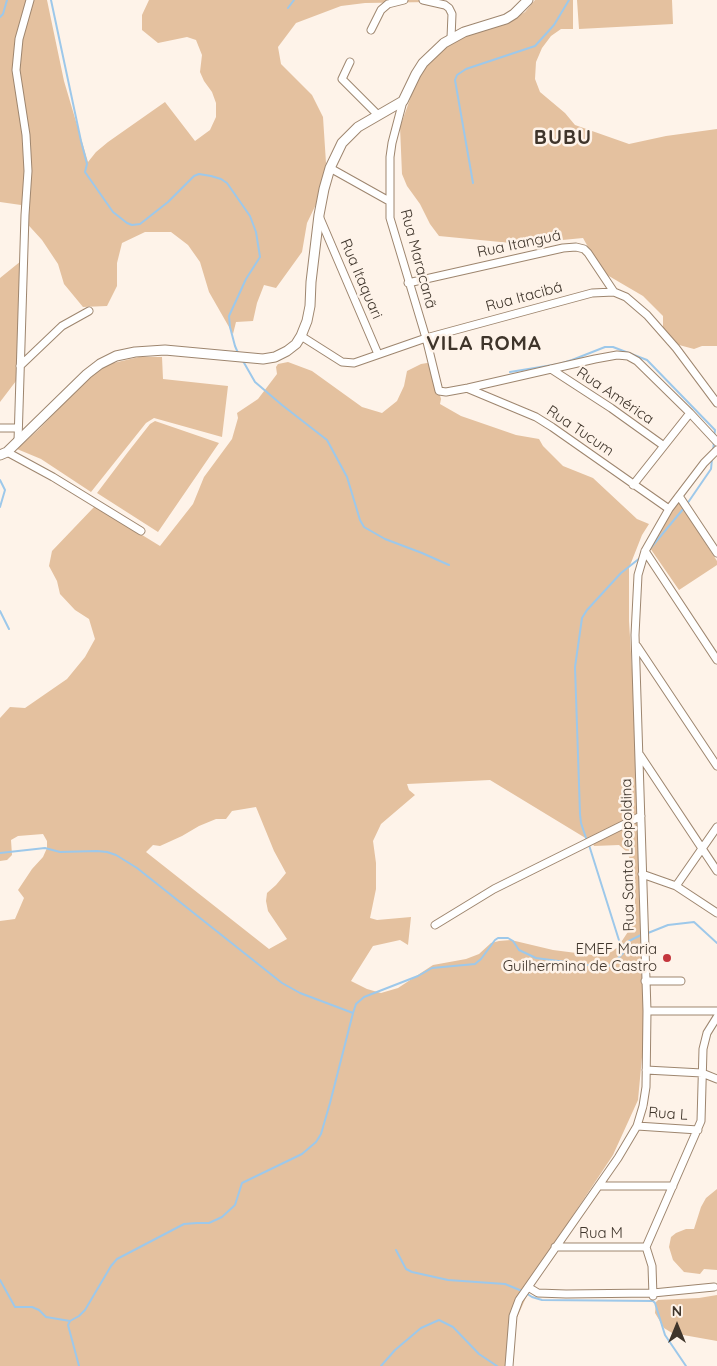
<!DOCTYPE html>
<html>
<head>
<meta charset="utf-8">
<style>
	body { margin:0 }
	#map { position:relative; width:717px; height:1366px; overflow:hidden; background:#fef3e9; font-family:Quicksand,sans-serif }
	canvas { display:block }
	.north { position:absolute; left:652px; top:1301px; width:50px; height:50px; -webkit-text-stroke:4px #fef3e9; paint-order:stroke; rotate:0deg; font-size:14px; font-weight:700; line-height:20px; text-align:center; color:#3f352b }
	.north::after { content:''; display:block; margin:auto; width:18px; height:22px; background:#3f352b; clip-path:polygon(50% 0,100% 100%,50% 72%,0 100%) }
</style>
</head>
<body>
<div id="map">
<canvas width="717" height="1366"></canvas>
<div class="north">N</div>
</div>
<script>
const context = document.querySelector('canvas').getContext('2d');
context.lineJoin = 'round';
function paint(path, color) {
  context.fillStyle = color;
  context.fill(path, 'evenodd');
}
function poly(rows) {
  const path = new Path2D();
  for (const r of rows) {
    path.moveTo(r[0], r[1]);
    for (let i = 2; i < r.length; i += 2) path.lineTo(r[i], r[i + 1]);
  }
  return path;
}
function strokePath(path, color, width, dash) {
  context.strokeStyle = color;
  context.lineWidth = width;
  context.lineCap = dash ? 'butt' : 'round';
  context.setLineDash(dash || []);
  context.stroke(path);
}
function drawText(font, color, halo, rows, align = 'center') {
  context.font = font + ' Quicksand,sans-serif';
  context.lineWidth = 5;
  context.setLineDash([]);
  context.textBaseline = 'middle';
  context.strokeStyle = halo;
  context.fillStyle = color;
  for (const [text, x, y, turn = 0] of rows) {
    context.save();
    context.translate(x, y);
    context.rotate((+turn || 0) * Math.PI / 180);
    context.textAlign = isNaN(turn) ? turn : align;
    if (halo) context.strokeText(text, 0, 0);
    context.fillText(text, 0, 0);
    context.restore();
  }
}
const green = poly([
	[0,0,47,0,64,81,88,162,96,152,108,142,165,102,195,141,210,130,216,117,216,103,212,92,204,81,200,72,202,55,196,40,187,37,158,43,142,30,142,15,149,0,433,0,430,2,365,3,341,6,296,23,278,47,281,64,312,95,323,117,326,163,321,194,307,223,302,252,276,288,264,285,257,303,253,321,236,322,233,334,209,292,200,262,188,245,171,232,145,232,122,243,117,263,117,286,107,306,83,307,64,284,58,264,42,240,21,217,21,205,0,202],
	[535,0,573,0,573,29,561,29,551,36,542,48,536,62,535,79,540,92,565,113,575,125,629,144,666,136,717,129,717,346,702,346,694,349,679,345,674,341,663,328,663,316,643,296,602,272,583,238,521,244,439,236,430,224,420,204,407,186,402,174,400,127,419,74,441,46,483,30,505,24,525,12],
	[577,0,672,0,673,24,579,29],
	[21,261,16,381,0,402,0,278],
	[139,357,162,357,163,379,228,386,222,437,154,418,146,423,91,492,41,459,17,449,38,430,88,378,109,364],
	[288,362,312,371,362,407,382,413,397,401,404,386,407,371,421,364,427,363,431,364,441,399,440,404,461,416,516,435,539,439,543,446,563,466,593,478,637,519,649,524,642,535,629,568,629,621,638,768,646,1014,638,1100,613,1155,550,1250,533,1282,510,1333,507,1366,0,1366,0,921,15,919,24,898,18,890,32,869,43,857,47,848,47,841,43,834,18,836,11,840,12,855,7,860,0,861,0,718,10,707,25,708,67,679,85,657,95,639,89,619,75,610,60,594,57,581,49,566,52,551,95,506,160,546,193,504,204,477,232,439,238,418,237,413,258,399,277,374,276,367,278,364],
	[490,780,592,842,594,846,619,845,627,852,635,872,635,921,618,947,608,954,592,955,553,950,511,940,499,941,491,943,479,954,466,959,433,965,398,988,381,993,367,989,351,981,373,946,400,940,408,945,411,917,377,920,370,918,376,889,376,863,373,841,381,824,415,795,409,790,407,784],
	[256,807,274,851,286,873,276,885,267,893,266,901,268,911,287,939,269,949,146,852,153,845,160,846,182,836,199,826,216,819,226,819,232,811],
	[155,421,219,443,158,532,97,493,128,452,150,424],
	[678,501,717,561,717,565,679,590,650,548],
	[717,1189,717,1270,704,1269,700,1274,684,1272,673,1260,669,1247,671,1237,676,1233,686,1229,694,1229,701,1207,706,1198],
	[717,1295,717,1341,672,1333,664,1328,655,1313,656,1302,658,1300,699,1298]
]);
const stream = poly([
	[51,0,81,141,87,164,85,172,113,212,127,223,132,225,140,224,168,202,194,176,199,174,211,176,221,179,227,183,250,216,256,232,260,257,246,279,229,316,230,327,235,346,238,353],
	[288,8,294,0],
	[0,17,3,14,7,0],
	[473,183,455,80,457,75,466,69,535,46,554,25,569,0],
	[243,361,255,382,282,405,327,440,347,477,360,520,364,527,385,539,422,553,449,565],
	[510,372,559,364,572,360,605,347,613,347,647,360,715,430,714,437],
	[713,452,714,441],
	[0,480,5,490,0,507],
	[687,504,711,469,712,459],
	[649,550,684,508],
	[0,611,9,629],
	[587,841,581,823,580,814,575,667,582,618,587,610,621,573,640,558],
	[0,853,45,848,60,852,97,851,107,852,116,855,137,868,282,983,300,993,353,1013],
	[648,933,668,925,694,922,717,943],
	[621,947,629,941,643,934],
	[396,1250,406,1269,412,1272,448,1280,505,1284,522,1291],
	[0,1280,15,1307,32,1307,39,1310,46,1317,70,1321,79,1316,85,1310,111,1266,117,1259,184,1224,197,1223,209,1223,222,1217,235,1205,242,1183,302,1154,316,1142,321,1134,330,1103,353,1013,356,1004,364,997,418,976,432,968,475,964,481,959,495,940,498,938,508,938,513,941,519,950,536,958,603,967,612,965,623,953,589,845],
	[526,1293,532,1297,542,1300,653,1301,655,1303,665,1335,686,1366],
	[70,1321,68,1325,79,1366],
	[381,1366,395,1350,421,1328,439,1320,453,1327,479,1354,497,1366]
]);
const minor = poly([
	[423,0,445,5,449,8,452,14,451,38],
	[371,30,381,10,388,4,404,0],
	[350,62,342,79,378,115],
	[403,101,392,143,390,157,390,218,426,338,439,391,446,392,468,388,595,359,617,355,628,356,637,361,690,413,717,442],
	[330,168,389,201],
	[319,216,378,354],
	[408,283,563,248,576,247,584,249,588,253,614,292],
	[301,336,342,362,354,363,426,338,592,293,614,292,626,297,647,315,676,348,717,403],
	[20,366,62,326,89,311],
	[551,369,611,408,664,446],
	[469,389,536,417,552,427,669,509],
	[0,428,18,428],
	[18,441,25,215,28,171,26,135,16,70,19,39,30,0],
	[7,452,53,477,141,531],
	[633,485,690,413],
	[679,496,717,553],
	[645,551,717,660],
	[637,646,717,766],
	[640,755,717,871],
	[642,874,676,886,717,913],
	[676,886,717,827],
	[435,925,494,889,641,816],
	[645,981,681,981],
	[647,1011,717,1011],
	[646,1070,702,1073,717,1079],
	[637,1126,698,1130],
	[599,1186,673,1186],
	[555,1247,646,1247],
	[646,1247,701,1121,703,1049,707,1033,717,1017],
	[646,1247,652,1266,653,1296],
	[528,1287,538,1293,566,1294,653,1293,714,1287],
	[509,1366,513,1316,519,1300,618,1158,637,1126,643,1106,646,1087,647,1011,635,635,638,575,645,551,669,509,704,463,717,450]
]);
const tertiary = poly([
	[0,455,7,452,87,374,100,364,116,356,135,352,165,350,263,359,275,357,287,351,296,344,301,336,307,321,310,306,311,282,319,215,324,189,330,168,342,143,358,127,403,101,416,74,423,63,444,43,464,32,506,19,514,14,528,0]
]);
const markers = [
	[667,958,5,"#c4353c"]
];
const streetNames = [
	["Rua Itanguá",519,244,-12],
	["Rua Maracanã",418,259,75],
	["Rua Itaquari",361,279,67],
	["Rua Itacibá",524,297,-15],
	["Rua América",615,396,34],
	["Rua Tucum",580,431,34],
	["Rua Santa Leopoldina",628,855,-91],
	["Rua L",668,1114,4],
	["Rua M",601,1233]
];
const poiNames = [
	["EMEF Maria",657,949],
	["Guilhermina de Castro",657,966]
];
const districtNames = [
	["BUBU",563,138],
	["VILA ROMA",484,344]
];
paint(green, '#e4c19f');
strokePath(stream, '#9dc8ea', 2);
strokePath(minor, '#9e866f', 9);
strokePath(tertiary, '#9e866f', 11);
strokePath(minor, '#fff', 7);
strokePath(tertiary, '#fff', 9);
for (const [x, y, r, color] of markers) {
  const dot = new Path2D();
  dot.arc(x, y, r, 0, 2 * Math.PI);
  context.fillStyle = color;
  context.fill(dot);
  strokePath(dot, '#fef3e9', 2);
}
drawText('15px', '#3f352b', '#fef3e9', streetNames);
drawText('15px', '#3f352b', '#fef3e9', poiNames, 'right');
context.letterSpacing = '1px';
drawText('bold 20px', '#3f352b', '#fef3e9', districtNames);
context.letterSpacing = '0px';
</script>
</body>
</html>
